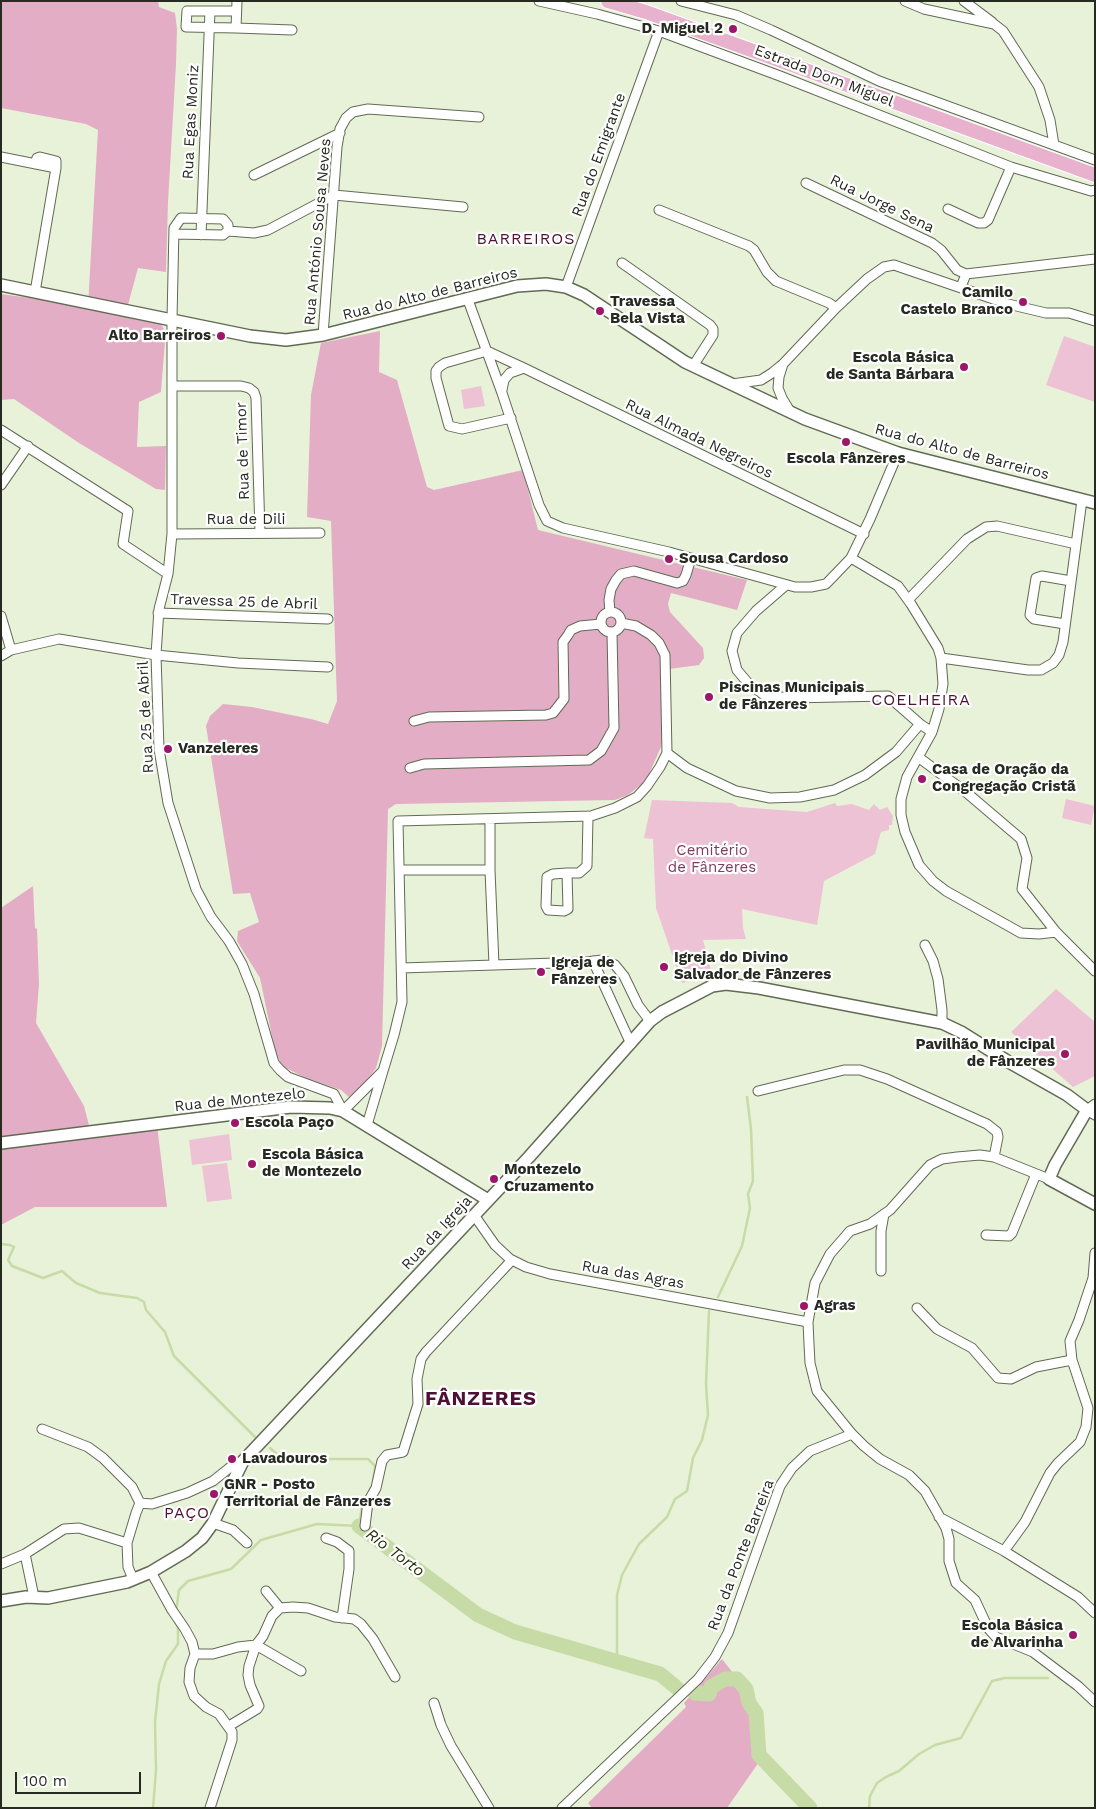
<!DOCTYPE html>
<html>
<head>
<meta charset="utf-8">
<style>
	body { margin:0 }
	#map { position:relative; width:1096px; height:1809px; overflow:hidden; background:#e8f2d9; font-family:"Work Sans",sans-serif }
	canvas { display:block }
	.frame { position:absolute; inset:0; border:2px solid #262a20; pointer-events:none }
	.scale { position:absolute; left:15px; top:1772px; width:126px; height:22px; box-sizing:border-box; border:2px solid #262a20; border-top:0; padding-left:6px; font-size:15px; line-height:18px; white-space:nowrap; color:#262a20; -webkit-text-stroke:4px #fff; paint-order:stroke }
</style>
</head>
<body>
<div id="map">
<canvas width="1096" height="1809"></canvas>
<div class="frame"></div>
<div class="scale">100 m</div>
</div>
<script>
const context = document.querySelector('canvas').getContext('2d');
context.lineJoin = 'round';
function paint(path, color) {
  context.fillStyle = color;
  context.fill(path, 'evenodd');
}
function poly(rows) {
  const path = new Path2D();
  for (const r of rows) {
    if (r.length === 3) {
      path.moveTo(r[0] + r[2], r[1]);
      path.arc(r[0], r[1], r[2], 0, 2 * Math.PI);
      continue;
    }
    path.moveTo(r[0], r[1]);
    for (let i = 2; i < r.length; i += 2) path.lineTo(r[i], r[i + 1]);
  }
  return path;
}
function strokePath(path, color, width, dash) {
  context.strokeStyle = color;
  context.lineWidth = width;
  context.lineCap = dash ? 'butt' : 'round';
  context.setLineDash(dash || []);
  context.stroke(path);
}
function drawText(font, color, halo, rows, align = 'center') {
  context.font = font + ' "Work Sans",sans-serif';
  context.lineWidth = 4.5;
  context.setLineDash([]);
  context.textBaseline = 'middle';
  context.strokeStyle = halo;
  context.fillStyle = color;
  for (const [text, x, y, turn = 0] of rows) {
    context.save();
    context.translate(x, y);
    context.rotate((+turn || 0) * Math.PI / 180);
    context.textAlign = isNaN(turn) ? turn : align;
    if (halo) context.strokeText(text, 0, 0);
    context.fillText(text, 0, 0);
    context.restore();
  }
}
const green = poly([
	[1064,336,1095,347,1095,402,1046,385],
	[481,386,485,406,464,409,461,390],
	[1066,799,1095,806,1091,825,1062,818],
	[652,800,732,803,739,807,807,812,835,803,837,806,852,804,869,810,874,804,880,810,887,807,893,816,892,825,889,825,889,830,881,832,880,835,875,854,824,881,817,925,742,909,743,928,746,939,703,940,712,974,682,983,656,908,653,839,644,838],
	[1056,989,1095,1022,1095,1076,1073,1087,1011,1032],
	[229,1134,232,1160,192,1165,189,1140],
	[227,1163,232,1199,207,1202,202,1166]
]);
const forest = poly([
	[1,1,158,1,159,7,175,13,177,29,176,64,168,202,166,272,138,268,125,316,159,321,165,331,165,341,161,392,139,402,137,447,166,446,165,490,156,489,79,443,14,399,1,400,1,294,88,306,98,130,86,124,1,108],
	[380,331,379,372,397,380,427,487,434,490,523,470,538,530,747,580,737,610,671,593,668,604,670,612,703,648,704,658,699,665,662,670,664,731,661,747,649,774,642,784,628,795,615,800,396,804,388,809,382,1046,376,1068,364,1084,349,1097,341,1090,308,1079,282,1066,275,1051,260,978,237,941,238,931,259,922,250,893,233,894,206,726,210,716,223,704,252,707,311,719,328,724,337,701,331,521,307,517,311,395,321,343],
	[33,886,35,928,37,929,39,984,36,1023,84,1106,90,1129,156,1117,167,1207,35,1207,1,1225,1,908],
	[722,1659,740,1682,759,1738,756,1759,759,1762,727,1808,592,1808,588,1803,686,1707,684,1703]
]);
const stream = poly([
	[1,1244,10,1245,14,1247,8,1260,12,1266,43,1278,62,1271,76,1283,100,1293,137,1298,144,1302,146,1310,165,1332,174,1356,257,1439],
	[718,1297,742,1246,750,1208,748,1194,753,1181,751,1129,747,1097],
	[176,1612,179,1590,188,1581,231,1569,261,1540,317,1524,359,1526,362,1506,373,1483,375,1466,368,1459,304,1459,294,1463,286,1462,270,1448],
	[617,1662,617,1595,622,1575,639,1544,667,1517,675,1499,687,1491,693,1458,702,1440,708,1415,706,1384,709,1311],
	[153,1808,156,1770,155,1722,159,1684,166,1661,178,1644,178,1628,175,1622],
	[869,1808,870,1796,877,1783,886,1777,899,1771,919,1754,935,1745,961,1738,992,1681,1005,1678,1048,1678]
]);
const river = poly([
	[359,1526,478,1615,515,1632,660,1674,677,1688],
	[695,1693,709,1694,711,1687,725,1679,737,1679,746,1689,749,1703,756,1713,759,1755,810,1808]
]);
const minor = poly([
	[539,1,597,14,659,31,780,76,1011,167,1091,191,1095,190],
	[681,1,736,15,771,30,879,81,1095,160],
	[905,1,924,9,994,24,1003,31,1039,87,1050,120,1054,145],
	[964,1,992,22],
	[236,11,187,11,186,27,236,28,237,1],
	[236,28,292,30],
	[1,157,56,168,35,292],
	[35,164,37,158,40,157,56,161,56,168],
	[254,175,340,133],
	[806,183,932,243,941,250,957,270,966,274],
	[948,209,978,223,984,223,988,220,1011,167],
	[659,210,749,246,754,250,767,272,776,281,829,303,836,308],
	[228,231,254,233,268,230,334,195,463,207],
	[174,234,223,235,228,231,228,225,223,219,181,218,174,228,172,319,172,534,168,574,159,609,156,655,159,749,168,803,196,889,211,917,229,941,242,964,254,994,274,1063,280,1070,288,1077,334,1094,343,1111,383,1071,367,1125],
	[201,235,210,11],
	[622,263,710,325,713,329,713,335,693,366],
	[566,287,659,31],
	[961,287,966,274,1095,259],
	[468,300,502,393,539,505,547,521,563,528,669,552,795,587,811,587,826,584,851,558,870,519,898,453],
	[323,335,337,147,340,129,346,118,353,112,368,109,479,117],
	[783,364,779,377,778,388,782,398,791,413],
	[732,384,761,380,772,373,783,364,836,308,867,279,884,267,894,265,1008,304,1046,313,1069,313,1095,321],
	[172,386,241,386,249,388,254,392,256,398,260,533],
	[502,390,504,380,510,373,524,368],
	[511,418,462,429,449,426,436,378,436,371,439,367,445,363,487,351,524,368,864,534],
	[1,430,128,511,123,544,168,574],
	[1,485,28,446],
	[172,534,320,533],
	[851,558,898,586,911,604,938,648,941,658,943,684,939,709,932,732,907,777,901,799,901,815,905,832,919,865,933,881,946,891,1021,933,1039,934,1056,932],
	[786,585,756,611,737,633,732,651,737,670,748,683,764,695,789,698,888,696,920,724,932,732],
	[908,600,967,539,986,527,997,526,1076,544],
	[611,622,10],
	[610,612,609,600,611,589,616,580,621,574,634,571,677,583,683,581,686,575,691,558],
	[158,613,328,619],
	[1,616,11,650],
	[1065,624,1034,619,1030,615,1036,578,1042,576,1071,581],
	[1,656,11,650,59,639,156,655,238,663,328,667],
	[941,658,1028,670,1041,670,1053,663,1059,655,1063,642,1082,500],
	[414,721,429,717,546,715,553,713,564,699,563,642,568,635,571,630,580,626,601,624],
	[667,753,687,768,736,791,770,798,800,797,834,790,865,775,896,752,920,724],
	[918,757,967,793,1021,839,1027,858,1022,889,1056,932,1095,971],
	[410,768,424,764,589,760,601,751,614,728,612,633],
	[490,820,490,870,494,965],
	[399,870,490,870],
	[567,873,568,909,564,911,548,910,546,906,547,877,553,874,567,873,579,873,587,866,588,816],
	[925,945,933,961,938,979,942,1010,942,1023],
	[593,961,631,1044],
	[402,968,586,962,602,960,615,965,624,976,638,1005,650,1021],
	[383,1071,394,1035,402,1002,398,821,591,816,615,808,637,797,647,786,660,767,667,753,665,655,659,643,651,635,636,626,621,623],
	[758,1091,844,1070,860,1070,887,1079,987,1124,997,1132,998,1137,994,1157],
	[1095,1104,1087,1110,1095,1115],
	[1049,1179,994,1157,980,1155,957,1157,942,1159,930,1165,890,1210,870,1224,850,1231,830,1254,815,1283,808,1322,809,1344,810,1363,817,1391,852,1434,864,1446,880,1459,909,1475,925,1491,946,1528,949,1539,949,1561,956,1583,975,1600,988,1628,996,1637,1033,1652,1078,1686,1095,1702],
	[474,1215,495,1245,510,1259,526,1267,550,1274,808,1322],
	[986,1235,1009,1236,1012,1233,1036,1174],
	[881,1271,881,1231,884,1214],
	[917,1308,937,1329,972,1348,998,1378,1011,1379,1036,1367,1072,1360],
	[42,1429,88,1447,103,1458,132,1487,140,1503,136,1513,127,1543,128,1567,133,1579],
	[140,1503,152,1504,187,1493,213,1481,233,1465,243,1461],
	[939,1517,1004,1551,1078,1597,1095,1613],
	[213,1523,233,1530,247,1543],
	[365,1526,368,1502,376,1488,382,1461,387,1455,403,1452,418,1404,417,1379,421,1359,426,1352,512,1260],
	[326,1538,337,1542,349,1551,349,1569,342,1618],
	[1004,1551,1025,1522,1050,1473,1058,1463,1080,1442,1086,1427,1088,1408,1072,1360,1070,1341,1079,1320,1093,1278,1095,1253],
	[25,1554,34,1597],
	[1,1564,25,1554,64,1529,79,1528,127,1543],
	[151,1572,172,1610,185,1629,192,1642,195,1654,190,1668,189,1682,194,1696,206,1707,219,1714,232,1732,232,1740,210,1808],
	[266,1591,280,1608],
	[195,1654,213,1654,238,1647,256,1645,263,1636,272,1616,280,1608,293,1607,308,1608,335,1617,354,1619,361,1624,373,1639,395,1677],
	[434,1703,441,1725,451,1746,489,1808],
	[229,1726,257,1709,259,1706,250,1685,248,1675,249,1666,256,1645,301,1671],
	[562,1808,698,1679,715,1657,728,1633,780,1486,792,1468,810,1451,852,1434]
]);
const tertiary = poly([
	[1,285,250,336,286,340,323,335,517,286,546,284,566,287,584,295,685,362,805,419,898,453,1095,503],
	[1,1143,291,1107,330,1108,343,1111,488,1200],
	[1,1601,26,1597,48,1598,127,1582,151,1572,186,1551,202,1538,213,1523,243,1461,529,1157,650,1021,662,1012,712,986,726,984,759,988,942,1023,961,1032,1007,1061,1067,1095,1087,1110,1055,1165,1049,1179,1095,1204]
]);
const primary = poly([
	[608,1,646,12,1095,175]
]);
const markers = [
	[733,29,5,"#9c1768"],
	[1023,302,5,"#9c1768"],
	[600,311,5,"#9c1768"],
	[221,336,5,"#9c1768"],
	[964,367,5,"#9c1768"],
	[846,442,5,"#9c1768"],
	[669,559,5,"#9c1768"],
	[709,697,5,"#9c1768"],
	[168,749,5,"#9c1768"],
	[922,779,5,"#9c1768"],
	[664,967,5,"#9c1768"],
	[541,972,5,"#9c1768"],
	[1065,1054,5,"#9c1768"],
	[235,1123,5,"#9c1768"],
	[252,1164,5,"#9c1768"],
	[494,1179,5,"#9c1768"],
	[804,1306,5,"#9c1768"],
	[232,1459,5,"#9c1768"],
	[214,1494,5,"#9c1768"],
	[1073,1635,5,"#9c1768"]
];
const poiNames = [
	["D. Miguel 2",723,29,"right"],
	["Camilo",1013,293,"right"],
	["Castelo Branco",1013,310,"right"],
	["Travessa",610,302],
	["Bela Vista",610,319],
	["Alto Barreiros",211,336,"right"],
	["Escola Básica",954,358,"right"],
	["de Santa Bárbara",954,375,"right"],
	["Escola Fânzeres",846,459,"center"],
	["Sousa Cardoso",679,559],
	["Piscinas Municipais",719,688],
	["de Fânzeres",719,705],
	["Vanzeleres",178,749],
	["Casa de Oração da",932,770],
	["Congregação Cristã",932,787],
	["Igreja do Divino",674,958],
	["Salvador de Fânzeres",674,975],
	["Igreja de",551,963],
	["Fânzeres",551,980],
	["Pavilhão Municipal",1055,1045,"right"],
	["de Fânzeres",1055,1062,"right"],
	["Escola Paço",245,1123],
	["Escola Básica",262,1155],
	["de Montezelo",262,1172],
	["Montezelo",504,1170],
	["Cruzamento",504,1187],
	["Agras",814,1306],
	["Lavadouros",242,1459],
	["GNR - Posto",224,1485],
	["Territorial de Fânzeres",224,1502],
	["Escola Básica",1063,1626,"right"],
	["de Alvarinha",1063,1643,"right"]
];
const streetNames = [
	["Estrada Dom Miguel",824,76,21],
	["Rua Egas Moniz",191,122,-87],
	["Rua do Emigrante",599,155,-70],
	["Rua Jorge Sena",882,204,26],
	["Rua António Sousa Neves",318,232,-85],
	["Rua do Alto de Barreiros",430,294,-14],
	["Rua Almada Negreiros",699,439,26],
	["Rua de Timor",243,451,-92],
	["Rua do Alto de Barreiros",962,452,15],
	["Rua de Dili",246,520],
	["Travessa 25 de Abril",244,602,2],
	["Rua 25 de Abril",146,717,-93],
	["Rua de Montezelo",240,1100,-6],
	["Rua da Igreja",437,1233,-47],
	["Rua das Agras",633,1275,10],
	["Rua da Ponte Barreira",741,1555,-69]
];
const parkNames = [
	["Cemitério",712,851],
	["de Fânzeres",712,868]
];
const neighbourhoodNames = [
	["BARREIROS",526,239],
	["COELHEIRA",921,700],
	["PAÇO",187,1513]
];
const waterNames = [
	["Rio Torto",395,1553,37]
];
const districtNames = [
	["FÂNZERES",481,1399]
];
paint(green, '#ecc2d4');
paint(forest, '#e4adc6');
strokePath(stream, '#c7dba6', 2.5);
strokePath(river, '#c7dba6', 15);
strokePath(minor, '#616a54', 11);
strokePath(tertiary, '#616a54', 14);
strokePath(primary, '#fff', 16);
strokePath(minor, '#fff', 9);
strokePath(tertiary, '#fff', 11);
strokePath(primary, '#e8b1cd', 14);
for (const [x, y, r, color] of markers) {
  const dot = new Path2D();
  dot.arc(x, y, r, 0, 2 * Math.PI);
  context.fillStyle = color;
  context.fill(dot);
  strokePath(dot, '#fff', 2);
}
drawText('bold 15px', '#262a20', '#fff', poiNames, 'left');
drawText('15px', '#262a20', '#fff', streetNames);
drawText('15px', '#803c5f', '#fff', parkNames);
context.letterSpacing = '1px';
drawText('16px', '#4e1033', '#fff', neighbourhoodNames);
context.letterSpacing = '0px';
drawText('italic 16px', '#243009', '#fff', waterNames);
context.letterSpacing = '1px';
drawText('bold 20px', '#4e1033', '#fff', districtNames);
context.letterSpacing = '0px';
</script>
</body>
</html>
